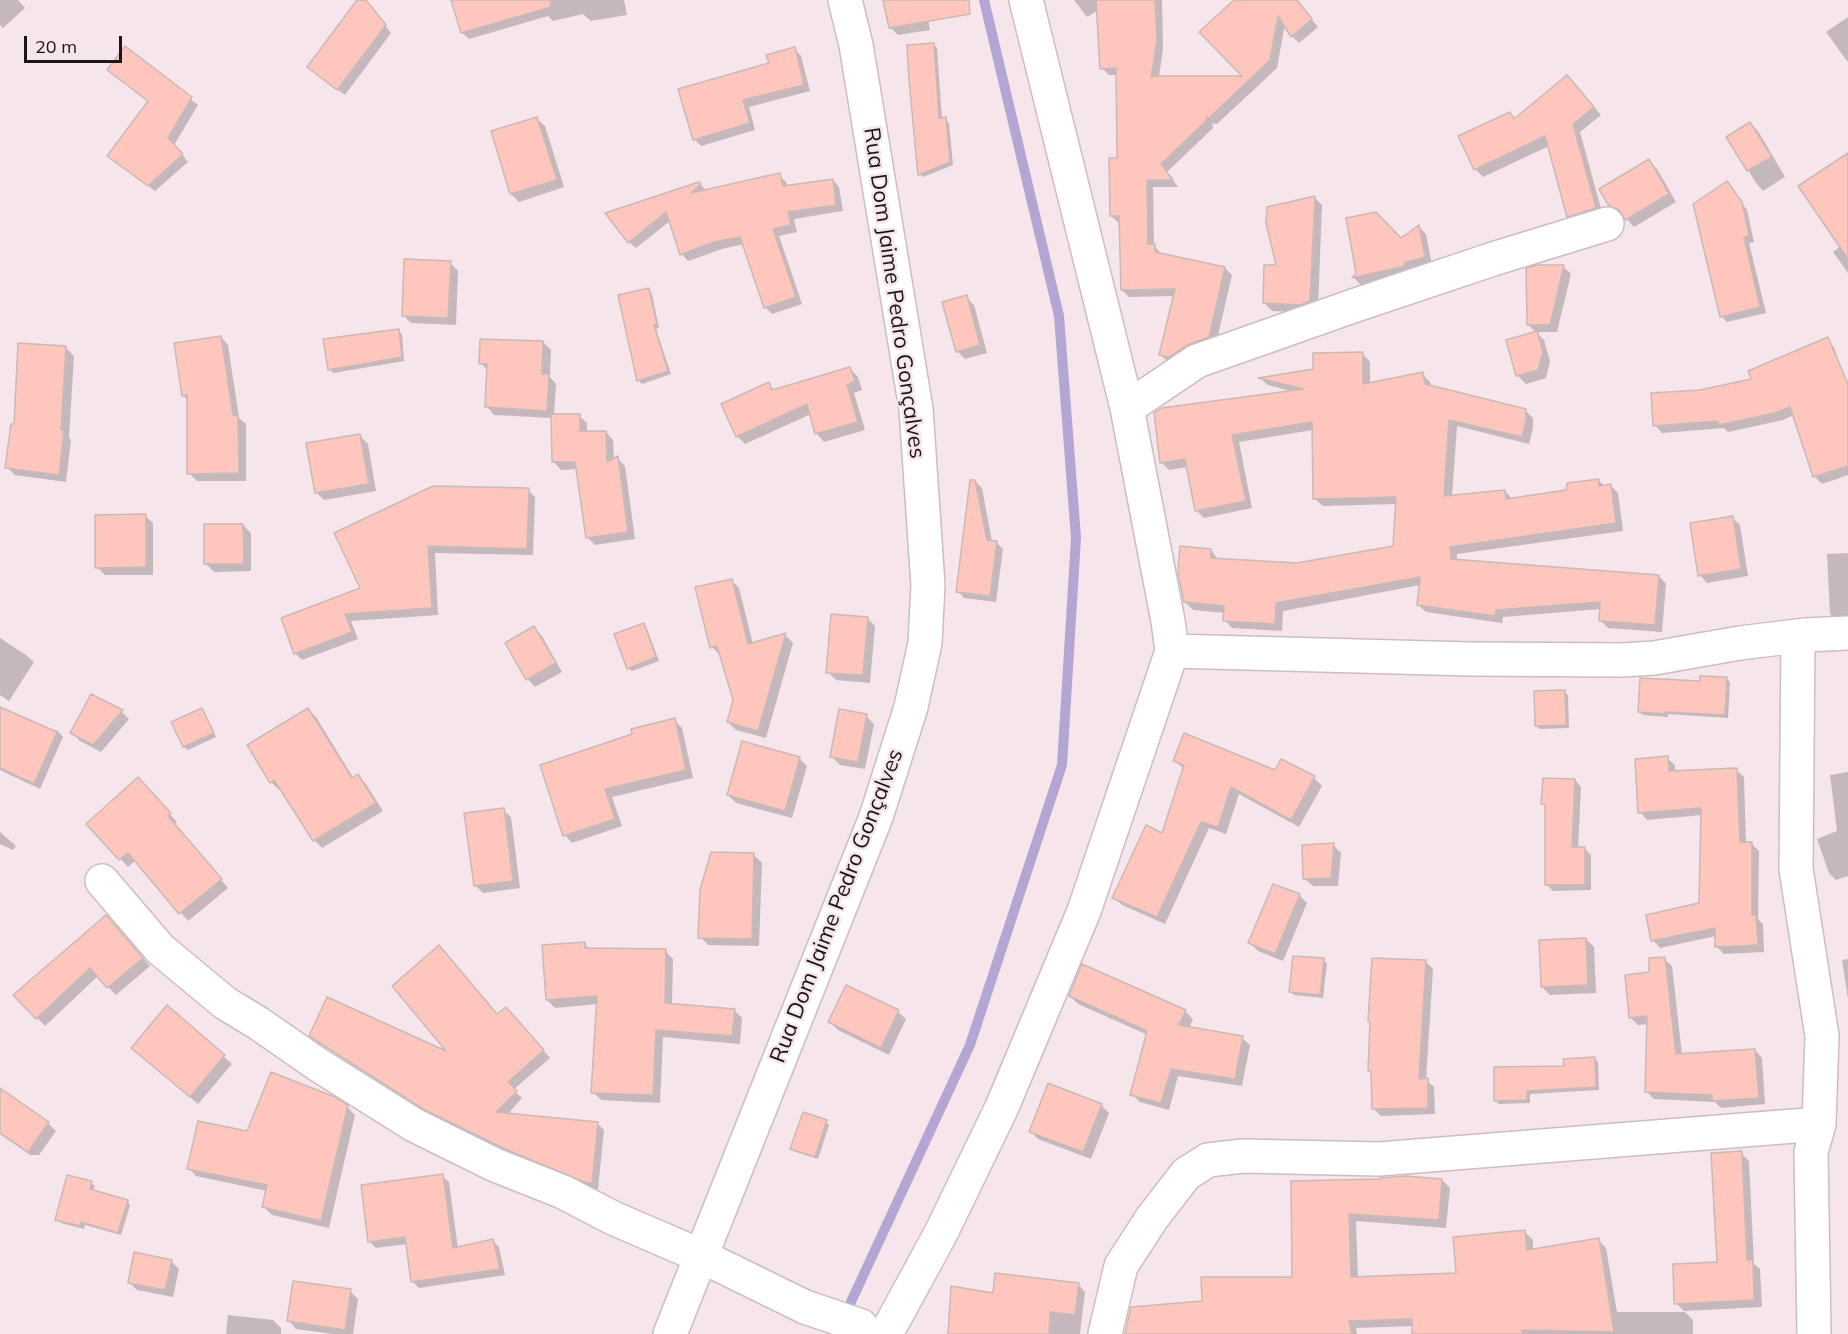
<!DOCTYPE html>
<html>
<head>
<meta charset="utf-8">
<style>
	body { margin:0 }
	#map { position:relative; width:1848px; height:1334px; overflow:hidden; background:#f6e6eb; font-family:Mulish,sans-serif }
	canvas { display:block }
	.scale { position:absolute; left:24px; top:36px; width:98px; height:27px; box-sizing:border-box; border:3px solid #1a1517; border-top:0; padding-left:8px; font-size:18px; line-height:21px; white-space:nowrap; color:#1a1517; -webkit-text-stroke:4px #f6e6eb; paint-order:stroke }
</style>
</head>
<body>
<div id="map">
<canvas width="1848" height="1334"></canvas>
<div class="scale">20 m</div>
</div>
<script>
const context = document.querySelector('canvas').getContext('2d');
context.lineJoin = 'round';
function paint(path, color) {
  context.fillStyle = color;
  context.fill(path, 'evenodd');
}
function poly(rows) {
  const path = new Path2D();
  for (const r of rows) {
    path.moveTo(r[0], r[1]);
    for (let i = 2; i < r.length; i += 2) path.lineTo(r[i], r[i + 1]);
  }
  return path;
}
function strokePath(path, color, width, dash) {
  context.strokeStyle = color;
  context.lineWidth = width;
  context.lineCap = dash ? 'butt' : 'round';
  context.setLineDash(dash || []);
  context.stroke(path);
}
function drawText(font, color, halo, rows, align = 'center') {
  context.font = font + ' Mulish,sans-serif';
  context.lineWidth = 5;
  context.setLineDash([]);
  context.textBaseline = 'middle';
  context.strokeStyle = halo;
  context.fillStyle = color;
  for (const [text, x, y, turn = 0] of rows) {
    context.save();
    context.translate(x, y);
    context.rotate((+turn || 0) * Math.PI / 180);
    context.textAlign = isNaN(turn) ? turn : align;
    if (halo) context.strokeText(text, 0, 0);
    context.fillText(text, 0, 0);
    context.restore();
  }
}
const shadow = poly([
	[0,0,18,0,25,8,3,28,0,25],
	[359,0,365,0,368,3,391,33,345,95,316,74],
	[453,0,624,0,627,15,591,21,583,14,553,21,548,16,469,39,462,33],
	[885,0,925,0,930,30,898,35,890,27],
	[1074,0,1162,0,1163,48,1159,77,1246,78,1236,0,1296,0,1318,27,1299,43,1292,36,1285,24,1277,68,1217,124,1212,123,1213,128,1167,172,1178,187,1153,187,1154,245,1162,255,1225,268,1232,275,1216,344,1167,361,1160,354,1175,296,1129,297,1122,290,1121,223,1119,223,1111,216,1119,159,1117,75,1109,75,1102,68,1098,10,1087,17],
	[1848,17,1848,61,1847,61,1826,32],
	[934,44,937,48,942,119,945,119,949,123,953,165,923,177,920,174],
	[125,48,198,105,174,145,188,162,155,191,109,156,150,101],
	[795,49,801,56,810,91,749,107,755,130,701,146,694,139,770,64],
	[1575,84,1601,115,1580,132,1603,216,1576,224,1568,216,1549,146,1483,177,1475,169,1510,114,1516,120],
	[537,119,545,126,564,187,519,202,511,194],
	[1750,123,1758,131,1785,177,1763,191,1756,183,1728,137],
	[1649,161,1657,169,1676,202,1634,227,1624,216,1618,213,1610,205],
	[1848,163,1848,273,1833,252,1841,246],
	[779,175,786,182,787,187,833,180,839,187,843,211,794,219,797,232,779,236,802,304,772,314,765,307,744,244,722,249,688,261,682,254,670,221,636,248,629,242,699,183,706,190],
	[1727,183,1747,210,1754,242,1749,243,1766,313,1727,322,1721,316],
	[1314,197,1322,205,1318,309,1309,312,1272,311,1264,303,1278,267],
	[1419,227,1426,234,1432,265,1412,274,1361,285,1354,278],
	[450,263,458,271,456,325,411,323,403,315],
	[1537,267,1564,267,1571,274,1557,332,1536,332,1544,340,1550,361,1546,378,1526,384,1518,376,1508,341,1536,333,1528,324],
	[648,290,652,294,659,328,656,329,671,374,642,384,638,380],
	[966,297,974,305,987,353,965,359,957,351],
	[398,331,402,334,404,361,333,373,330,369],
	[221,337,228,345,239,418,246,424,246,481,197,481,189,473,188,401,183,395],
	[1827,339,1834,347,1848,389,1848,475,1822,484,1814,476,1794,415,1783,420,1728,432,1724,428,1662,433,1655,425,1700,391,1753,380],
	[543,342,551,350,550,377,556,384,554,416,579,416,587,423,587,432,606,432,613,440,614,460,617,458,625,466,635,539,595,545,587,537,577,469,561,470,554,462,553,418,494,415,487,407,488,371,481,363],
	[66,348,74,356,69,437,71,440,66,482,15,475,7,467,16,426],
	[1363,354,1370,362,1370,384,1422,374,1430,382,1431,387,1525,410,1533,418,1533,428,1529,444,1457,426,1452,497,1505,491,1512,499,1567,492,1599,481,1605,486,1611,486,1618,493,1623,531,1457,554,1457,561,1659,576,1666,584,1662,632,1608,628,1600,620,1601,609,1503,617,1502,623,1426,612,1418,605,1420,585,1283,611,1282,631,1232,628,1225,620,1225,613,1193,610,1185,602,1211,550,1218,560,1297,565,1394,547,1397,504,1323,506,1315,499,1313,430,1239,442,1252,508,1204,518,1196,510,1188,467,1169,470,1161,462,1294,392,1268,385,1261,379,1315,370],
	[850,369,858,377,862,390,854,393,865,430,824,442,817,434,811,414,745,444,737,436,723,405,768,384,775,391],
	[360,436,368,444,376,491,324,500,316,492],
	[975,481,982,488,992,542,996,542,1003,549,996,602,964,598,958,591],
	[528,490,535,497,533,555,435,553,438,615,351,621,358,639,302,660,295,653,362,589,336,534],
	[145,516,153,523,153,575,105,575,97,567],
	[1732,518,1740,525,1748,576,1707,583,1700,575],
	[243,525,251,533,251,571,214,572,206,564],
	[1848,553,1848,622,1838,622,1830,614,1827,554],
	[731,580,739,588,753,644,785,635,793,643,766,738,736,730,728,722,734,700,720,655,712,647],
	[867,618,875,626,870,683,836,680,828,672],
	[643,625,647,629,659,661,632,671,628,668],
	[534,628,542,636,562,672,535,687,528,679,507,644],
	[0,638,26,655,34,662,9,701,0,695],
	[1727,679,1730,682,1728,718,1668,714,1668,717,1643,715,1639,712,1701,682],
	[1564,692,1568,695,1569,728,1540,729,1536,726],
	[91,696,122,712,129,719,101,752,80,741,72,733],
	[202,709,205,713,216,737,188,750,184,747,173,723],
	[308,709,316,717,354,779,358,776,366,784,383,811,322,848,314,840,281,788,279,790,271,782],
	[866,716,874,724,865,769,840,765,832,757],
	[0,719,58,731,63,737,40,789,0,770],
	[674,720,682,728,693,778,612,797,622,826,572,843,565,835,541,766],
	[799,758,807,766,792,818,736,803,728,795],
	[1667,758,1675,765,1675,772,1736,770,1744,777,1746,844,1752,844,1759,851,1758,919,1763,924,1764,952,1724,954,1717,947,1716,936,1660,948,1653,940,1701,905,1702,815,1647,820,1640,812],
	[1174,760,1276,772,1314,778,1322,786,1299,827,1239,794,1226,834,1209,828,1165,924,1122,905,1114,897,1163,835,1184,769],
	[1848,772,1848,876,1836,880,1829,873,1817,839,1837,831,1830,775],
	[1575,780,1581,787,1578,849,1585,849,1591,855,1591,890,1553,891,1546,884,1546,807,1543,804],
	[145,787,177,822,175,824,228,888,188,921,136,860,128,867,89,824],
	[503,810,511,817,520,888,483,893,475,885],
	[0,832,16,846,13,850,0,844],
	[1333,845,1341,853,1338,886,1313,886,1305,879],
	[754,855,762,863,759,946,708,945,700,937],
	[1299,895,1307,903,1283,961,1258,951,1250,943],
	[114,925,150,966,116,995,98,976,45,1026,15,995],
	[1586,939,1594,947,1596,993,1550,995,1542,987],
	[584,943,590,950,665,951,673,959,672,1005,734,1010,742,1018,740,1044,663,1037,660,1103,601,1100,593,1092,598,1004,555,1008,547,1000],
	[1664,959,1672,966,1682,1055,1755,1050,1762,1058,1765,1104,1721,1108,1715,1102,1654,1099,1647,1092,1649,1024,1638,1025,1631,1018,1650,973],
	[1848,959,1848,999,1842,960],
	[1323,960,1327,963,1323,998,1294,995,1291,992],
	[1426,962,1433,969,1426,1080,1434,1087,1435,1114,1381,1116,1374,1109,1373,1074,1370,1071],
	[1070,996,1185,1011,1193,1019,1189,1028,1242,1038,1250,1045,1242,1086,1178,1076,1169,1110,1140,1102,1132,1094,1148,1035,1078,1004],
	[167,1007,232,1064,198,1104,141,1055],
	[898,1012,906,1019,889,1055,838,1030,830,1022],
	[512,1015,550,1058,513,1090,522,1098,507,1115,597,1123,604,1130,598,1189,592,1188,511,1154,431,1115,318,1042,311,1036,451,1055,498,1016],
	[1594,1058,1598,1062,1599,1090,1530,1094,1530,1103,1499,1104,1495,1100,1565,1068],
	[0,1090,48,1123,56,1131,39,1155,30,1155,0,1134],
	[1101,1105,1109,1113,1091,1159,1038,1139,1030,1131],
	[347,1107,355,1115,329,1228,272,1215,264,1207,267,1191,196,1176,189,1168,248,1133],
	[826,1122,829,1125,818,1159,796,1152,792,1148],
	[1741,1153,1749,1161,1754,1264,1760,1269,1762,1307,1684,1311,1693,1320,1693,1334,1413,1334,1413,1326,1356,1328,1357,1334,1303,1334,1293,1182,1442,1180,1450,1188,1446,1228,1356,1221,1358,1279,1458,1275,1525,1232,1533,1240,1533,1250,1598,1240,1606,1248,1617,1312,1685,1312,1676,1303,1718,1263],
	[442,1176,449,1182,458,1249,493,1241,499,1247,505,1275,419,1288,412,1281,407,1244,376,1248,369,1241],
	[91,1183,95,1186,93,1192,127,1201,130,1205,121,1235,85,1225,84,1229,61,1223,57,1219],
	[171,1261,179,1269,173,1297,137,1290,129,1282],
	[1078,1284,1085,1292,1080,1334,950,1334,994,1294],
	[350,1291,358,1299,353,1334,333,1334,296,1329,289,1321],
	[228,1315,273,1320,281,1328,281,1334,226,1334]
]);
const stream = poly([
	[844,1317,970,1045,1062,765,1076,538,1059,316,984,0]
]);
const building = poly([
	[357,0,366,0,386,25,337,90,307,67,357,0],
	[451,0,550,0,551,7,461,33,451,0],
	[883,0,969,0,970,14,889,28,883,0],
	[1096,0,1155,0,1157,40,1151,78,1154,76,1242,76,1199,32,1234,0,1297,0,1312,19,1291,37,1278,16,1270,60,1209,118,1206,117,1206,121,1161,164,1173,180,1147,180,1148,244,1155,244,1155,252,1225,267,1209,337,1187,345,1169,357,1159,355,1175,289,1121,290,1119,216,1110,216,1109,158,1117,158,1116,68,1100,69,1096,0],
	[934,43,939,118,946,117,950,162,918,175,909,80,907,45,934,43],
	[125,46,192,97,168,138,183,154,148,186,107,156,148,101,107,70,125,46],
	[795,47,804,85,743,100,750,123,693,140,678,89,769,63,766,55,795,47],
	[1567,75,1594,107,1573,124,1596,208,1567,217,1545,136,1474,170,1458,136,1510,112,1514,119,1567,75],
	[537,117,557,180,510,194,491,131,537,117],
	[1750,122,1772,157,1747,171,1726,137,1750,122],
	[1848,153,1848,259,1798,186,1848,153],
	[1649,159,1669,194,1625,220,1619,210,1609,206,1599,189,1649,159],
	[780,173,783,186,833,179,836,205,788,212,791,225,773,229,796,297,764,308,740,237,714,242,680,255,666,212,628,243,605,213,699,182,701,184,691,193,780,173],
	[1727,181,1742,202,1749,236,1744,237,1760,307,1720,317,1693,204,1727,181],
	[1315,196,1310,301,1300,305,1263,303,1264,265,1276,265,1266,223,1267,207,1315,196],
	[1376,212,1401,238,1419,225,1425,257,1404,263,1405,266,1352,278,1356,273,1346,218,1376,212],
	[404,259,451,261,448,318,402,316,404,259],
	[1537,265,1564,265,1550,325,1527,325,1526,268,1537,265],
	[649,288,657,324,654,325,668,371,637,381,618,295,649,288],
	[967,295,980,345,956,352,942,302,967,295],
	[399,329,402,357,328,370,323,339,399,329],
	[1537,331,1543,352,1538,370,1516,376,1506,340,1537,331],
	[221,336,233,415,238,415,239,473,187,474,187,395,182,396,174,343,221,336],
	[1828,337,1848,384,1848,466,1813,477,1790,407,1775,413,1719,425,1718,421,1653,426,1651,393,1700,390,1751,379,1748,371,1828,337],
	[480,339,543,341,542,374,549,374,547,411,485,407,487,364,479,364,480,339],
	[18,343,66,346,61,430,64,431,59,475,5,468,11,424,14,424,18,343],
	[1363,352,1363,384,1423,372,1425,384,1526,409,1526,420,1522,437,1449,420,1444,496,1505,490,1506,499,1566,490,1567,483,1599,479,1599,486,1611,484,1616,523,1450,547,1451,559,1659,575,1655,625,1599,621,1600,602,1496,610,1495,616,1417,605,1420,577,1276,603,1275,624,1223,621,1224,606,1184,602,1178,572,1180,546,1211,549,1211,558,1297,563,1393,546,1396,497,1313,499,1312,422,1232,435,1246,501,1195,511,1185,459,1160,463,1154,413,1161,408,1304,389,1258,378,1313,369,1313,353,1363,352],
	[850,367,855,381,847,385,858,422,815,434,807,404,736,437,721,404,769,382,772,390,850,367],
	[551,414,580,414,580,431,606,431,607,462,618,456,628,532,586,538,575,462,552,462,551,414],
	[360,434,369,484,315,493,306,443,360,434],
	[970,480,975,480,987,540,997,541,990,596,956,592,970,480],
	[433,486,529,488,527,549,428,546,432,608,345,614,352,632,294,654,281,618,360,588,334,533,433,486],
	[146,514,146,567,95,568,95,515,146,514],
	[1733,516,1741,569,1698,576,1690,523,1733,516],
	[204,524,243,524,244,564,204,564,204,524],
	[732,579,748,644,786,633,758,731,727,722,733,700,717,646,710,648,695,587,732,579],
	[831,614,868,617,863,675,826,673,831,614],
	[644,623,656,657,627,669,614,634,644,623],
	[534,626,556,663,526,680,505,643,534,626],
	[1700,676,1727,677,1725,715,1665,712,1665,714,1638,712,1640,678,1700,681,1700,676],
	[1565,690,1566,725,1535,726,1534,691,1565,690],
	[91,694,123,710,93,745,70,733,91,694],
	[0,707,57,732,34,784,0,768,0,707],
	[202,708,214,733,183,747,171,722,202,708],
	[308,708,352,778,358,774,376,803,313,841,274,780,270,783,247,745,308,708],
	[839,709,867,714,858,762,830,757,839,709],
	[675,718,686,770,605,789,615,819,563,836,540,765,632,734,631,729,675,718],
	[1184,733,1275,770,1281,759,1315,776,1291,820,1231,787,1218,827,1201,822,1157,917,1112,898,1146,825,1162,833,1184,765,1173,761,1184,733],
	[742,741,800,757,785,811,727,795,742,741],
	[1668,756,1669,771,1737,768,1740,842,1752,842,1752,915,1756,915,1758,945,1715,947,1715,928,1651,941,1646,915,1699,903,1701,808,1638,813,1635,759,1668,756],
	[138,777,171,813,168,816,222,879,179,914,128,853,119,860,86,824,138,777],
	[1543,778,1575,779,1572,847,1585,847,1585,885,1545,885,1545,805,1541,804,1543,778],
	[504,808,513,881,474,886,464,813,504,808],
	[1334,843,1331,878,1303,879,1302,845,1334,843],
	[711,852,754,853,752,939,698,938,700,890,711,852],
	[1273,884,1300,894,1275,954,1248,943,1273,884],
	[106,915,143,958,107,988,90,968,36,1019,13,995,106,915],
	[1586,938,1588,985,1541,987,1539,940,1586,938],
	[585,942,585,948,666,949,665,1003,735,1009,732,1036,656,1030,653,1095,591,1093,597,996,546,1000,542,945,585,942],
	[439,945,497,1014,506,1007,544,1050,508,1082,517,1091,496,1112,598,1122,592,1183,584,1182,503,1148,423,1109,309,1036,327,997,446,1051,392,986,439,945],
	[1293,956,1324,958,1320,995,1289,992,1293,956],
	[1665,957,1676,1054,1755,1049,1759,1098,1712,1101,1712,1095,1645,1092,1647,1016,1629,1018,1625,975,1649,972,1649,958,1665,957],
	[1372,958,1426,960,1419,1079,1428,1078,1428,1108,1372,1109,1371,1071,1368,1071,1370,1022,1368,1021,1372,958],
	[1082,964,1186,1010,1179,1025,1243,1036,1235,1079,1171,1069,1161,1103,1130,1095,1147,1031,1069,996,1082,964],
	[846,985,899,1010,881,1048,828,1022,846,985],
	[167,1005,225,1055,190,1097,131,1048,167,1005],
	[1595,1057,1596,1087,1527,1091,1527,1100,1494,1101,1494,1067,1564,1066,1563,1059,1595,1057],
	[271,1072,335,1097,348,1105,321,1221,262,1207,267,1185,187,1169,198,1121,247,1131,271,1072],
	[1048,1083,1102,1104,1083,1152,1029,1132,1048,1083],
	[0,1088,49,1122,28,1152,0,1133,0,1088],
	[803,1112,827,1120,815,1157,790,1149,803,1112],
	[1742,1151,1747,1260,1753,1260,1754,1300,1674,1304,1673,1264,1717,1262,1711,1153,1742,1151],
	[443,1174,453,1248,493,1239,500,1269,411,1282,405,1237,368,1242,361,1185,443,1174],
	[67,1175,92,1181,90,1189,128,1200,118,1233,81,1222,80,1226,55,1220,67,1175],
	[1406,1176,1442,1179,1439,1220,1349,1214,1351,1277,1456,1273,1453,1237,1525,1230,1527,1250,1599,1238,1614,1332,1522,1330,1522,1334,1412,1334,1412,1319,1349,1321,1352,1334,1125,1334,1131,1307,1202,1301,1201,1277,1292,1277,1291,1181,1380,1179,1380,1178,1406,1176],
	[134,1252,172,1260,165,1290,128,1283,134,1252],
	[995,1273,1079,1283,1075,1315,1050,1312,1049,1334,948,1334,951,1286,993,1293,995,1273],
	[293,1281,351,1289,345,1330,287,1321,293,1281]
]);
const minor = poly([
	[1127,408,1197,361,1353,306,1493,259,1607,224],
	[1798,636,1796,869,1822,1036,1819,1124,1811,1152,1814,1334],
	[1172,651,1470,659,1622,660,1654,658,1740,643,1805,635,1848,633],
	[102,881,160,949,225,1003,258,1023,317,1064,414,1125,495,1165,563,1192,613,1218,701,1256,805,1307,861,1326,865,1334],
	[886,1334,941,1233,1002,1107,1084,911,1172,651,1168,621,1127,408,1026,0],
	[1105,1334,1121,1266,1152,1218,1186,1174,1208,1160,1243,1156,1379,1159,1819,1124]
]);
const secondary = poly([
	[670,1334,876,817,911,707,925,643,928,585,916,409,856,45,845,0]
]);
const streetNames = [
	["Rua Dom Jaime Pedro Gonçalves",894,293,82],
	["Rua Dom Jaime Pedro Gonçalves",837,906,-69]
];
paint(shadow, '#0003');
strokePath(stream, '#b3a6d3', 10);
paint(building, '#fec6bc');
strokePath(building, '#c9b9b7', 1.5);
strokePath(minor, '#ccbdc1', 36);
strokePath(secondary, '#ccbdc1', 36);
strokePath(minor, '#fff', 33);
strokePath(secondary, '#fff', 33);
drawText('22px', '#1a1517', '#f6e6eb', streetNames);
</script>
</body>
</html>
